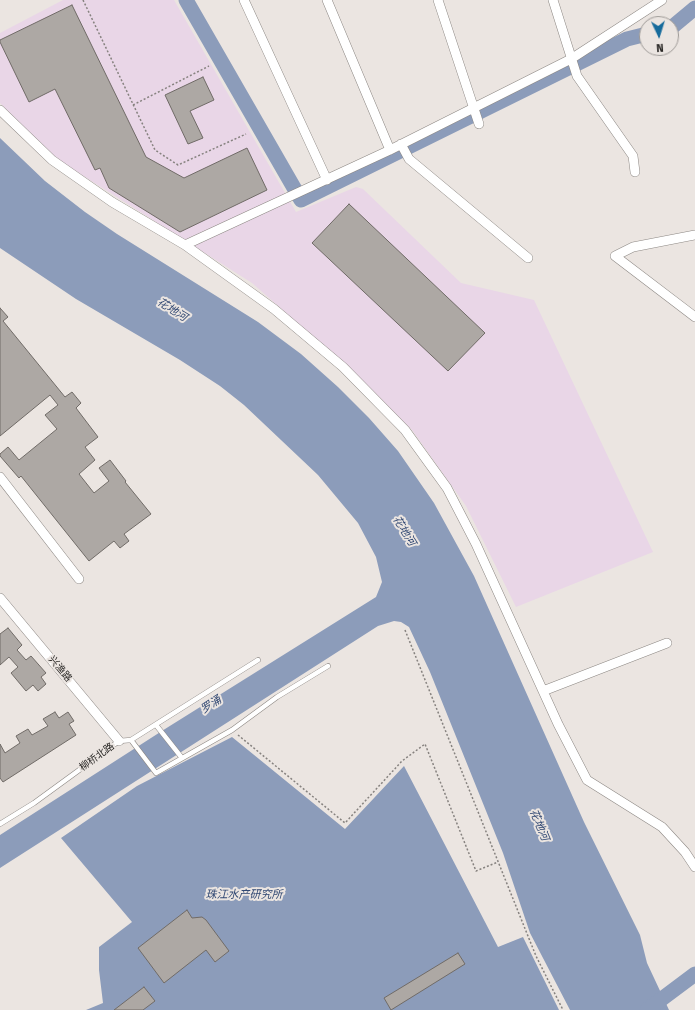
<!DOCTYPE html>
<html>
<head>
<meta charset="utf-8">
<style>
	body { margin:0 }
	#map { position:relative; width:695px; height:1010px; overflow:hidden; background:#ebe5e1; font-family:"Fira Sans",sans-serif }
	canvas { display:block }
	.north { position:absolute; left:639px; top:16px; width:40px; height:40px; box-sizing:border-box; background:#ebe5e1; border:1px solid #9d9996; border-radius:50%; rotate:176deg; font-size:11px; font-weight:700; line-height:16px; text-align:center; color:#292725 }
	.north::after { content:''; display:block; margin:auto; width:14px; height:18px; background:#166b9c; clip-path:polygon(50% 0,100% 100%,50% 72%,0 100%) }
</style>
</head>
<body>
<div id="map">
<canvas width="695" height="1010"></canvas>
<div class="north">N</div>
</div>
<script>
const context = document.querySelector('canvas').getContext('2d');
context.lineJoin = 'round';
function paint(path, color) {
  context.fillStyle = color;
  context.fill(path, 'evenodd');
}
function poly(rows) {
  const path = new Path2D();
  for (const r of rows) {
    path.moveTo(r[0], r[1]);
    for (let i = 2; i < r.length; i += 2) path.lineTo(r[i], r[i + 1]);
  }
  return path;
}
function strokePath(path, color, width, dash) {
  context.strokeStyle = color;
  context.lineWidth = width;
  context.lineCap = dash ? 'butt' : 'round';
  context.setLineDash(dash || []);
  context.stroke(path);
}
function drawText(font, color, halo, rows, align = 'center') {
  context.font = font + ' "Fira Sans","Noto Sans SC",sans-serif';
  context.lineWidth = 4;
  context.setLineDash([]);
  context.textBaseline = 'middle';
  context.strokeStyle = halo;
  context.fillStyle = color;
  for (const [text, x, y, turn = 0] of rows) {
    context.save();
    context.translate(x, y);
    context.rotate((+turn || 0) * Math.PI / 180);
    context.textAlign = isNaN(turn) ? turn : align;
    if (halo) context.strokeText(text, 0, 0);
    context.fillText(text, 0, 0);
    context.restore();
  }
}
const commercial = poly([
	[63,0,174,0,296,212,356,187,363,189,461,283,534,300,653,552,516,607,466,506,412,430,353,372,252,283,52,156,0,103,0,33]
]);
const water = poly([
	[0,138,45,181,85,212,117,234,258,322,301,354,338,387,369,418,398,451,434,503,474,576,584,822,640,935,647,963,669,1010,570,1010,530,933,503,853,430,672,409,627,401,622,394,621,378,626,0,868,0,835,165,729,376,597,382,582,376,557,358,523,318,475,244,405,220,386,180,360,76,299,0,248],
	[232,737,345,829,404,766,498,947,523,937,559,1010,86,1010,103,1003,99,970,99,947,132,922,61,838,137,786]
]);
const river = poly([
	[186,0,301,200,627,39,647,34],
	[671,28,695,8],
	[647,1010,695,974]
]);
const building = poly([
	[72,5,146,157,184,178,247,148,267,190,180,232,109,188,100,168,95,170,55,89,29,102,0,42,0,40,72,5],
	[203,77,214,100,190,111,203,138,188,144,165,95,203,77],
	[349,204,485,333,448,371,312,243,349,204],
	[0,308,8,317,3,321,65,397,72,392,81,403,76,408,98,437,85,447,95,460,79,474,94,493,109,481,99,468,110,460,126,481,125,482,151,514,124,534,129,541,120,548,114,541,89,561,21,476,19,478,0,456,0,454,8,447,19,460,57,429,45,415,58,405,50,395,0,436,0,308],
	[8,628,22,645,17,650,26,660,31,656,46,673,41,677,46,684,38,691,33,685,26,691,11,673,18,667,9,657,0,665,0,634,8,628],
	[55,712,59,718,68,712,74,721,69,724,76,735,3,782,0,778,0,744,5,753,20,743,16,736,28,729,32,735,48,726,43,719,55,712],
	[187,910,192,918,202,917,206,920,229,951,215,962,206,950,164,983,138,948,187,910],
	[458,953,465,964,391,1010,384,998,458,953],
	[144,987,155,1001,143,1010,114,1010,144,987]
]);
const path = poly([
	[83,0,155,150,178,165,246,134],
	[133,105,209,66],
	[405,630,536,956,563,1010],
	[238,735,345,823,402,761,425,744,476,871,498,862]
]);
const lane = poly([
	[156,725,182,758],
	[131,740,156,773,232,730,277,697,328,666],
	[0,824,34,803,119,741,131,740,258,660]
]);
const street = poly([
	[244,0,327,180],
	[327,0,390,150],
	[438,0,479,124],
	[553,0,577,76,633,156,635,172],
	[0,110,52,160,112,202,185,245,274,309,343,367,405,430,447,488,476,544,558,724,587,780,662,827,685,852,695,867],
	[401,144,409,159,528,258],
	[695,235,633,247,615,256,695,317],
	[185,245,390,150,571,59,662,0],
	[0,477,79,579],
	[0,598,119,741],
	[543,691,667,643]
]);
const streetNames = [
	["兴渔路",60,669,50],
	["柳桥北路",97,757,-36]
];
const waterNames = [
	["花地河",172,310,32],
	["花地河",404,531,58],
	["罗涌",211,705,-33],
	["花地河",539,825,67],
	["珠江水产研究所",244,895]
];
paint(commercial, '#e9d6e7');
paint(water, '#8c9cba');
strokePath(river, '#8c9cba', 15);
paint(building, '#ada8a4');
strokePath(building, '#706b67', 1);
strokePath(lane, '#8c8783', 5.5);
strokePath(street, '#8c8783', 10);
strokePath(path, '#86827f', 1.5, [2, 2]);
strokePath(lane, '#fff', 4.5);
strokePath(street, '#fff', 9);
drawText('10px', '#292725', '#ebe5e1', streetNames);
drawText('italic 11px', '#314873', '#ebe5e1', waterNames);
</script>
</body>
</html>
